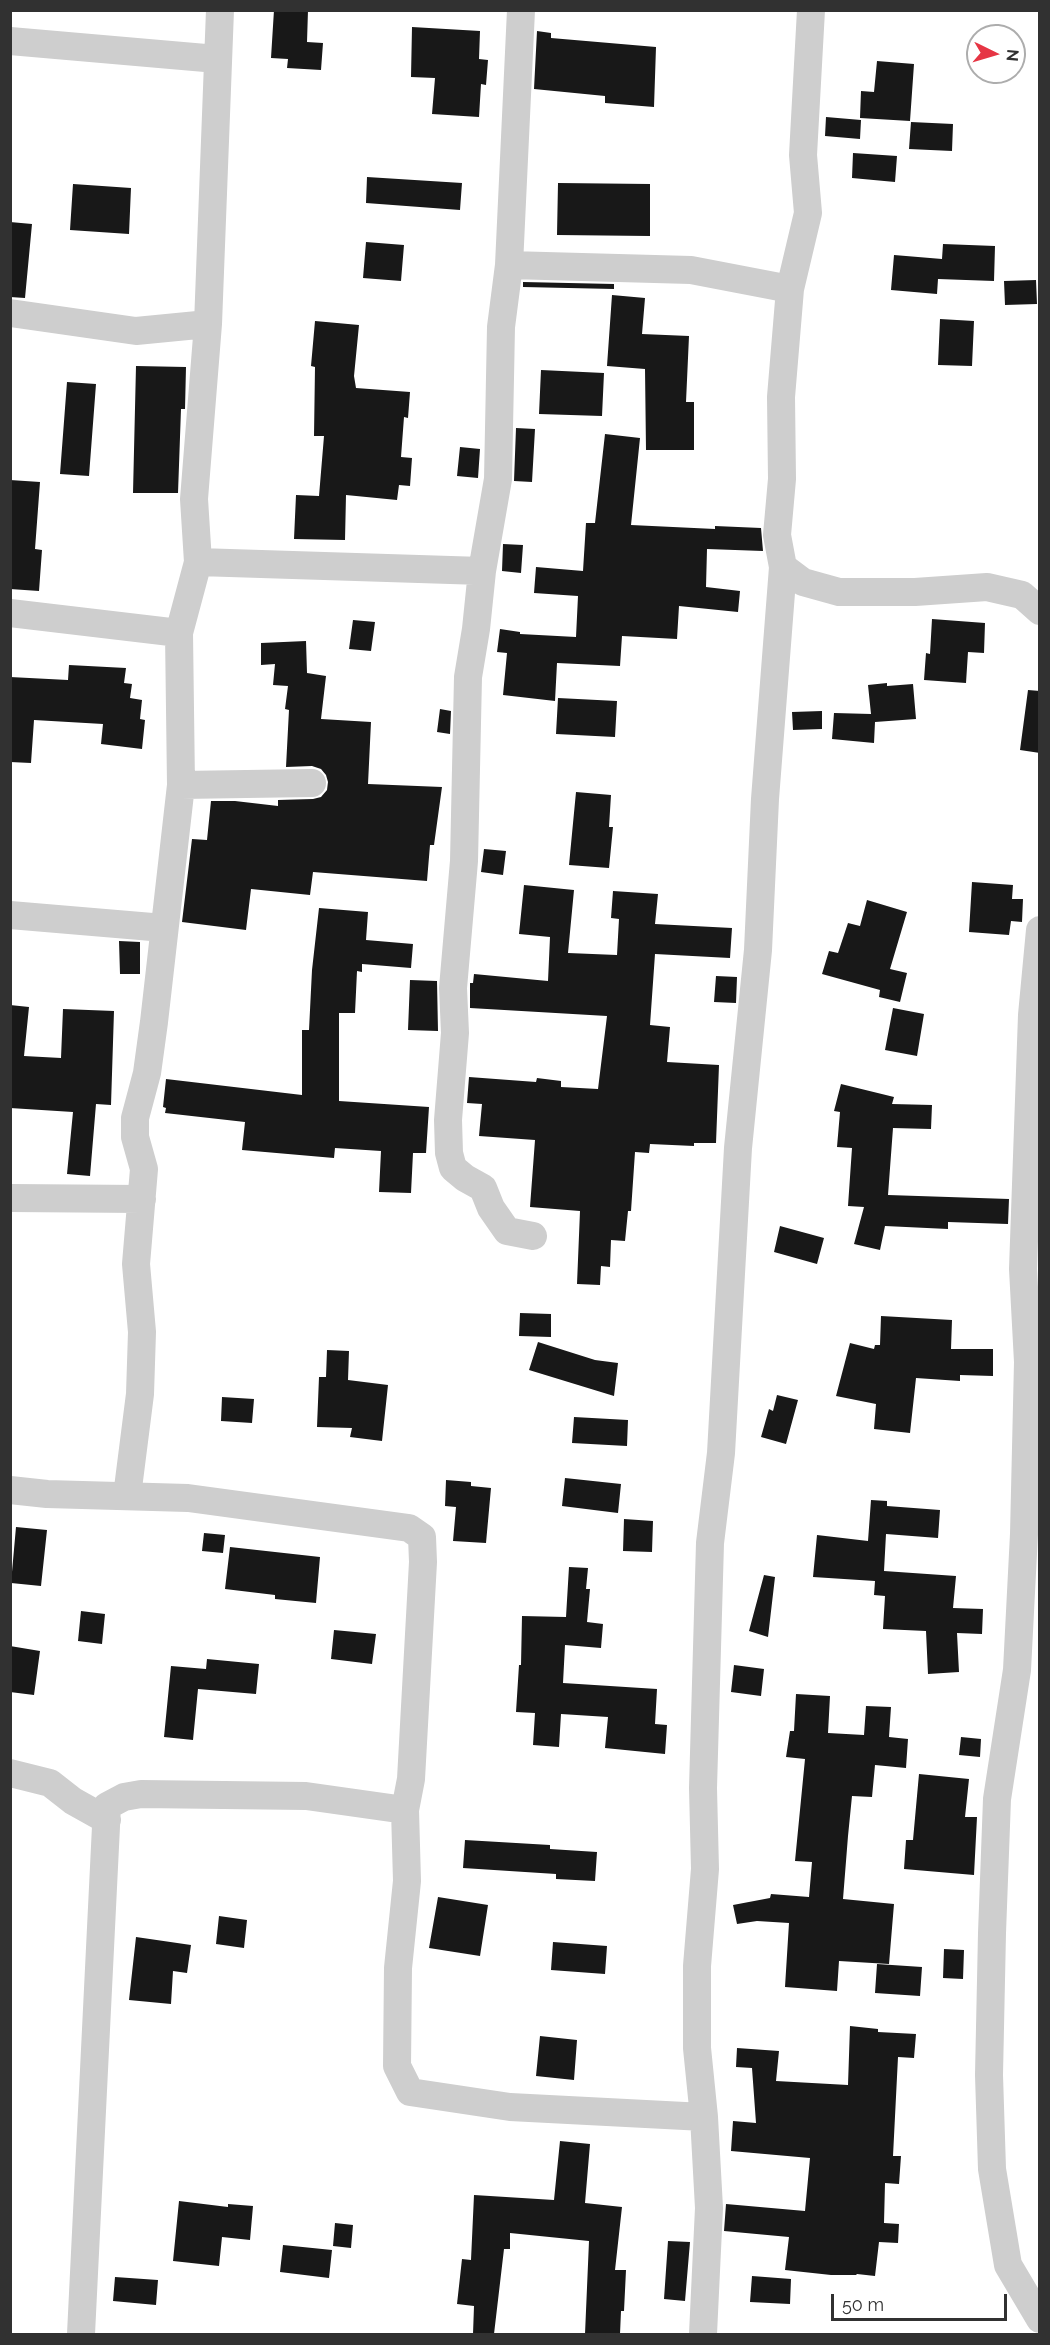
<!DOCTYPE html>
<html>
<head>
<meta charset="utf-8">
<style>
	body { margin:0 }
	#map { position:relative; width:1050px; height:2345px; overflow:hidden; background:#fff; font-family:Raleway,sans-serif }
	canvas { display:block }
	.frame { position:absolute; inset:0; border:12px solid #313131; pointer-events:none }
	.north { position:absolute; left:966px; top:24px; width:60px; height:60px; box-sizing:border-box; background:#fff; border:2px solid #adadad; border-radius:50%; rotate:95deg; font-size:16px; font-weight:700; line-height:24px; text-align:center; color:#313131 }
	.north::after { content:''; display:block; margin:auto; width:21px; height:27px; background:#e63544; clip-path:polygon(50% 0,100% 100%,50% 72%,0 100%) }
	.scale { position:absolute; left:831px; top:2294px; width:176px; height:27px; box-sizing:border-box; border:3px solid #313131; border-top:0; padding-left:8px; font-size:18px; line-height:21px; white-space:nowrap; color:#313131; -webkit-text-stroke:4px #fff; paint-order:stroke }
</style>
</head>
<body>
<div id="map">
<canvas width="1050" height="2345"></canvas>
<div class="frame"></div>
<div class="north">N</div>
<div class="scale">50 m</div>
</div>
<script>
const context = document.querySelector('canvas').getContext('2d');
context.lineJoin = 'round';
function paint(path, color) {
  context.fillStyle = color;
  context.fill(path, 'evenodd');
}
function poly(rows) {
  const path = new Path2D();
  for (const r of rows) {
    path.moveTo(r[0], r[1]);
    for (let i = 2; i < r.length; i += 2) path.lineTo(r[i], r[i + 1]);
  }
  return path;
}
function strokePath(path, color, width, dash) {
  context.strokeStyle = color;
  context.lineWidth = width;
  context.lineCap = dash ? 'butt' : 'round';
  context.setLineDash(dash || []);
  context.stroke(path);
}
const building = poly([
	[274,10,308,10,307,42,323,43,321,70,287,68,288,59,271,58],
	[412,27,480,31,479,59,488,60,486,85,481,84,479,117,432,114,435,78,411,77],
	[537,31,551,33,551,38,656,47,654,107,605,103,605,96,534,89],
	[877,61,914,64,910,121,860,118,861,91,874,92],
	[826,117,861,120,860,139,825,136],
	[911,122,953,124,952,151,909,149],
	[853,153,897,156,895,182,852,178],
	[367,177,462,183,460,210,366,203],
	[558,183,650,184,650,236,557,235],
	[73,184,131,188,129,234,70,230],
	[10,222,32,224,25,298,10,297],
	[366,242,404,245,401,281,363,278],
	[943,244,995,246,994,281,938,279,937,294,891,290,894,255,942,259],
	[1036,280,1037,304,1005,305,1004,281],
	[523,282,614,284,614,289,523,287],
	[612,295,645,298,642,334,689,336,686,402,694,402,694,450,646,450,645,369,607,366],
	[940,319,974,321,972,366,938,365],
	[315,321,359,325,354,376,356,388,410,392,408,418,404,417,401,457,412,458,410,486,399,485,397,500,346,495,345,540,294,539,296,495,319,496,324,436,314,436,315,367,311,366],
	[136,366,186,367,185,409,181,409,178,493,133,493],
	[541,370,604,373,602,416,539,414],
	[67,382,96,384,89,476,60,474],
	[516,428,535,429,532,482,514,481],
	[605,434,640,438,631,525,715,529,715,526,761,528,763,551,707,549,706,587,740,591,738,612,679,606,677,639,622,636,620,666,557,663,555,701,503,695,507,653,497,652,500,629,520,632,520,634,576,637,578,596,534,593,536,567,583,571,586,523,595,523],
	[460,447,480,449,478,478,457,476],
	[10,480,40,482,35,549,42,550,39,591,10,589],
	[503,544,523,545,521,573,502,571],
	[932,619,985,623,984,653,968,652,966,683,924,680,926,653,930,654],
	[353,620,375,622,371,651,349,649],
	[306,641,307,673,326,676,321,719,371,722,368,784,442,787,434,845,430,845,427,881,313,872,310,895,251,889,246,930,182,922,192,839,207,840,211,801,235,801,278,806,278,800,313,799,321,797,327,790,328,782,326,775,321,769,312,766,286,767,289,710,285,709,288,686,273,685,275,664,261,665,261,643],
	[69,665,126,668,124,683,132,684,130,698,142,700,140,719,145,720,142,749,101,744,103,724,34,720,31,763,10,762,10,677,68,680],
	[887,683,887,686,913,684,916,719,875,722,874,743,832,739,834,713,871,714,868,685],
	[1028,690,1040,691,1040,753,1020,750],
	[558,698,617,701,615,737,556,734],
	[440,709,451,711,450,734,437,732],
	[822,711,822,729,793,730,792,712],
	[576,792,611,795,609,827,613,827,609,868,569,865],
	[484,849,506,851,503,875,481,872],
	[972,882,1013,885,1012,899,1023,899,1022,922,1011,921,1009,935,969,932],
	[524,885,574,890,568,953,617,955,619,919,611,918,613,891,658,894,655,924,732,928,730,958,655,954,650,1025,670,1027,667,1062,719,1065,716,1143,694,1143,694,1146,650,1144,649,1153,635,1152,631,1211,628,1211,625,1241,611,1240,610,1267,601,1266,600,1285,577,1284,580,1211,530,1207,535,1140,479,1136,482,1104,467,1103,469,1077,536,1082,537,1078,561,1081,561,1087,598,1089,607,1016,470,1008,470,983,473,983,474,974,548,981,550,937,519,934],
	[867,900,907,912,890,969,907,973,900,1002,879,997,880,990,822,974,829,951,838,953,848,923,860,926],
	[319,908,368,912,366,940,413,944,411,968,362,964,362,972,357,971,355,1013,339,1013,339,1101,429,1107,426,1153,413,1153,411,1193,379,1192,381,1151,335,1148,334,1158,242,1150,245,1122,165,1113,166,1108,163,1107,166,1079,302,1095,302,1030,309,1030,312,970],
	[119,941,140,942,140,974,120,974],
	[716,976,737,977,736,1003,714,1002],
	[410,980,437,981,438,1031,408,1030],
	[10,1005,29,1007,24,1056,61,1058,63,1009,114,1011,111,1105,96,1104,90,1176,67,1174,73,1112,10,1108],
	[893,1008,924,1014,917,1056,885,1050],
	[841,1084,894,1097,892,1104,932,1105,931,1129,893,1128,888,1195,1009,1199,1008,1224,948,1222,948,1229,885,1226,880,1250,854,1244,864,1207,848,1206,852,1148,837,1147,840,1112,834,1111],
	[780,1226,824,1238,817,1264,774,1252],
	[520,1313,551,1314,551,1337,519,1336],
	[881,1316,952,1320,951,1349,993,1349,993,1376,960,1375,960,1381,916,1378,910,1433,874,1429,876,1404,836,1396,850,1343,874,1349,875,1345,880,1345],
	[538,1342,595,1360,618,1363,614,1396,529,1370],
	[327,1350,349,1351,348,1380,388,1385,382,1441,350,1437,352,1428,317,1427,319,1377,326,1377],
	[777,1395,798,1400,786,1444,761,1437,769,1409,773,1411],
	[222,1397,254,1399,252,1423,221,1421],
	[574,1417,628,1420,627,1446,572,1443],
	[565,1478,621,1484,618,1513,562,1506],
	[446,1480,471,1482,471,1486,491,1488,486,1543,453,1541,456,1507,445,1506],
	[871,1500,887,1501,887,1506,940,1510,938,1538,886,1534,884,1571,956,1576,953,1608,983,1609,982,1634,957,1633,959,1672,928,1674,926,1631,883,1629,885,1596,874,1595,875,1581,813,1577,817,1535,868,1541],
	[624,1519,653,1521,652,1552,623,1551],
	[16,1527,47,1530,41,1586,11,1583],
	[204,1533,225,1535,223,1553,202,1551],
	[230,1547,320,1557,316,1603,275,1599,275,1595,225,1589],
	[569,1567,588,1568,586,1589,590,1589,587,1622,603,1624,601,1648,565,1645,563,1683,657,1689,655,1724,667,1725,665,1754,605,1748,608,1717,561,1714,559,1747,533,1745,535,1713,516,1712,519,1665,521,1665,522,1616,566,1617],
	[764,1575,775,1577,768,1637,749,1631],
	[81,1611,105,1614,102,1644,78,1641],
	[334,1630,376,1634,372,1664,331,1659],
	[10,1646,40,1651,34,1695,10,1692],
	[207,1659,259,1664,256,1694,198,1689,193,1740,164,1737,171,1666,206,1669],
	[734,1665,764,1669,761,1696,731,1692],
	[796,1694,830,1696,828,1733,864,1735,866,1706,891,1707,889,1737,908,1739,906,1768,875,1765,872,1797,852,1796,848,1836,843,1899,894,1904,889,1964,839,1961,837,1991,785,1987,789,1923,757,1921,737,1924,733,1905,770,1898,771,1894,809,1897,812,1862,795,1861,805,1759,786,1757,790,1731,794,1731],
	[961,1737,981,1739,980,1757,959,1755],
	[919,1774,969,1779,965,1817,977,1817,974,1875,904,1869,906,1840,913,1840],
	[465,1840,550,1845,550,1849,597,1852,595,1881,556,1879,556,1874,463,1868],
	[438,1897,488,1905,480,1956,429,1948],
	[219,1916,247,1920,244,1948,216,1944],
	[136,1937,191,1945,187,1973,173,1971,171,2004,129,2000],
	[553,1942,607,1946,605,1974,551,1970],
	[944,1949,964,1950,963,1979,943,1978],
	[877,1964,922,1967,920,1996,875,1993],
	[850,2026,878,2029,878,2032,916,2034,914,2058,898,2057,893,2156,901,2156,899,2184,885,2183,884,2223,899,2224,898,2243,879,2242,875,2276,857,2274,856,2275,831,2275,785,2270,789,2237,724,2231,726,2204,805,2211,810,2158,731,2151,733,2121,756,2123,752,2068,736,2067,737,2048,779,2051,776,2081,848,2085],
	[540,2036,577,2040,574,2080,536,2076],
	[560,2141,590,2144,585,2203,622,2207,615,2270,626,2270,624,2311,621,2311,620,2334,585,2334,589,2241,510,2233,510,2249,504,2249,494,2334,473,2334,474,2306,457,2304,462,2259,471,2260,474,2195,554,2200],
	[179,2201,228,2207,228,2204,253,2206,250,2240,222,2237,219,2266,173,2261],
	[335,2223,353,2225,351,2248,333,2246],
	[668,2241,690,2242,685,2301,664,2299],
	[283,2245,332,2250,329,2278,280,2272],
	[752,2276,791,2279,790,2304,750,2302],
	[115,2277,158,2280,156,2305,113,2301]
]);
const street = poly([
	[521,10,509,265,501,327,498,479,482,571,476,629,468,677,464,861,453,988,455,1033,448,1120,449,1153,453,1168,465,1178,483,1188,491,1208,507,1231,533,1236],
	[811,10,803,155,808,213,790,289,781,397,782,479,777,535,783,567,803,582,839,592,915,592,987,587,1022,595,1040,611],
	[10,41,217,59],
	[509,265,691,270,790,289],
	[10,313,136,331,208,324],
	[198,562,482,571],
	[10,613,179,633],
	[181,785,312,783],
	[10,915,164,928],
	[1040,930,1032,1015,1023,1269,1028,1362,1024,1534,1017,1670,997,1799,992,1933,989,2075,992,2169,1008,2265,1040,2319],
	[10,1198,142,1199],
	[10,1490,47,1494,188,1498,409,1528,422,1537,423,1562,411,1779,405,1810,407,1881,398,1968,397,2066,410,2092,510,2107,704,2117],
	[127,1496,140,1394,142,1332,136,1264,144,1169,135,1137,135,1118,147,1073,154,1022,181,785,179,633,198,562,194,499,208,324,220,10],
	[10,1773,50,1783,73,1801,107,1820],
	[81,2334,107,1806,124,1797,141,1794,306,1796,405,1810],
	[703,2334,709,2208,704,2117,697,2048,697,1966,705,1869,703,1788,710,1543,721,1453,738,1148,758,950,765,799,783,567]
]);
paint(building, '#181818');
strokePath(street, '#cecece', 28);
</script>
</body>
</html>
